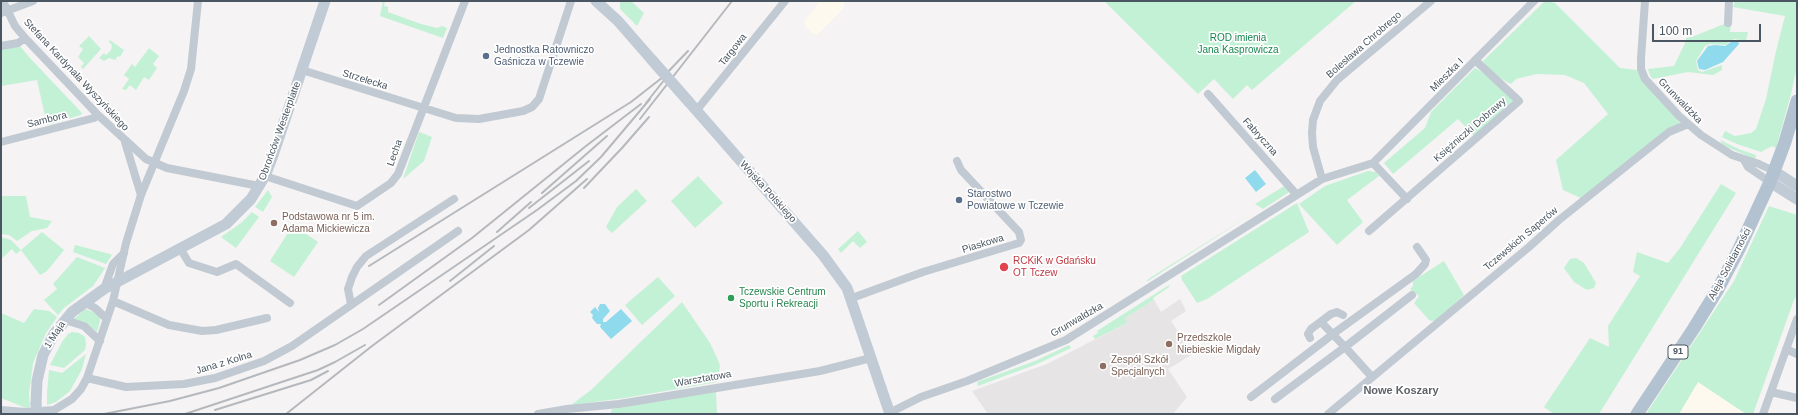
<!DOCTYPE html>
<html>
<head>
<meta charset="utf-8">
<style>
	body { margin:0 }
	#map { position:relative; width:1798px; height:415px; overflow:hidden; background:#f5f3f3; font-family:Helvetica,sans-serif }
	canvas { display:block }
	.frame { position:absolute; inset:0; border:2px solid #4a5661; pointer-events:none }
	.scale { position:absolute; left:1652px; top:24px; width:109px; height:18px; box-sizing:border-box; border:2px solid #4a5661; border-top:0; padding-left:5px; font-size:12px; line-height:14px; white-space:nowrap; color:#4a5661; -webkit-text-stroke:3px #fff; paint-order:stroke }
</style>
</head>
<body>
<div id="map">
<canvas width="1798" height="415"></canvas>
<div class="frame"></div>
<div class="scale">100 m</div>
</div>
<script>
const context = document.querySelector('canvas').getContext('2d');
context.lineJoin = 'round';
function paint(path, color) {
  context.fillStyle = color;
  context.fill(path, 'evenodd');
}
function poly(rows) {
  const path = new Path2D();
  for (const r of rows) {
    path.moveTo(r[0], r[1]);
    for (let i = 2; i < r.length; i += 2) path.lineTo(r[i], r[i + 1]);
  }
  return path;
}
function strokePath(path, color, width, dash) {
  context.strokeStyle = color;
  context.lineWidth = width;
  context.lineCap = dash ? 'butt' : 'round';
  context.setLineDash(dash || []);
  context.stroke(path);
}
function drawText(font, color, halo, rows, align = 'center') {
  context.font = font + ' Helvetica,sans-serif';
  context.lineWidth = 3.5;
  context.setLineDash([]);
  context.textBaseline = 'middle';
  context.strokeStyle = halo;
  context.fillStyle = color;
  for (const [text, x, y, turn = 0] of rows) {
    context.save();
    context.translate(x, y);
    context.rotate((+turn || 0) * Math.PI / 180);
    context.textAlign = isNaN(turn) ? turn : align;
    if (halo) context.strokeText(text, 0, 0);
    context.fillText(text, 0, 0);
    context.restore();
  }
}
const commercial = poly([
	[820,1,844,1,844,8,817,35,811,33,804,24,806,19],
	[1698,382,1746,414,1679,414]
]);
const education = poly([
	[1180,299,1186,311,1171,321,1193,354,1168,369,1187,397,1173,414,988,414,972,391,1047,364,1127,323,1125,318,1154,300,1161,312]
]);
const green = poly([
	[383,1,385,1,384,6,388,7,388,12,421,24,437,28,442,26,447,28,443,38,380,16],
	[620,1,631,1,644,13,637,26,620,9],
	[1104,1,1356,1,1252,90,1247,85,1233,99,1214,79,1198,94],
	[1545,1,1555,3,1620,68,1637,70,1646,85,1680,123,1583,199,1563,190,1556,160,1608,114,1584,83,1565,75,1537,74,1516,79,1511,84,1496,76,1483,61],
	[1735,1,1797,1,1797,66,1791,94,1776,148,1772,146,1761,152,1737,144,1722,137,1725,131,1735,136,1751,133,1756,129,1766,99,1776,51,1785,16,1733,7],
	[1724,24,1731,24,1730,32,1748,32,1746,41,1734,39,1725,45,1710,44,1705,46,1696,61,1698,70,1702,72,1722,65,1722,70,1713,75,1688,72,1653,79,1650,76,1648,69,1674,66,1686,41,1686,38,1692,37],
	[89,36,101,49,83,69,81,67,84,63,78,57,83,49,79,46],
	[110,40,124,50,120,57,118,56,115,60,109,58,104,61,99,58,104,53,106,55,111,50,112,45,109,42],
	[20,46,29,57,82,113,81,115,47,125,37,80,1,86,1,50],
	[149,48,159,56,153,64,157,68,149,80,144,77,136,90,130,85,126,90,122,89,129,79,124,75,132,64,135,67],
	[1475,68,1487,75,1507,93,1513,101,1474,136,1458,119,1393,174,1384,163,1425,128,1431,112],
	[419,132,432,137,424,161,403,179],
	[1720,140,1741,150,1756,155,1755,159,1727,147,1722,144],
	[1368,171,1376,172,1379,176,1347,200,1363,222,1337,245,1299,204,1325,186],
	[698,176,723,203,695,228,671,201],
	[1721,184,1736,193,1599,414,1554,414,1544,407,1590,338,1609,347,1608,326,1640,276,1633,272,1637,252,1668,263,1680,248],
	[1286,185,1289,192,1263,209,1255,204],
	[636,189,647,201,612,233,606,227,617,207],
	[268,190,272,197,263,212,255,207],
	[1,196,26,196,30,217,52,221,47,228,32,231,17,241,9,235,1,234],
	[1297,203,1309,232,1207,299,1197,303,1182,280,1181,276],
	[1769,206,1797,215,1797,295,1794,300,1753,414,1746,414,1698,382,1679,414,1646,414,1734,281],
	[252,212,259,217,236,248,221,237,241,223],
	[1250,215,1148,281,1146,281,1153,276],
	[293,225,318,242,294,277,270,261],
	[858,231,867,242,860,248,853,241,841,253,838,249],
	[42,232,64,250,47,271,40,275,21,250,16,254,12,249,1,259,1,237,11,240,21,250],
	[75,245,110,254,112,255,106,264,73,252],
	[77,257,105,268,93,286,64,308,58,315,44,300,57,289,53,284],
	[1576,258,1584,263,1596,283,1594,288,1587,290,1574,282,1564,268,1570,259],
	[1444,261,1464,295,1438,320,1432,321,1429,320,1414,303,1419,296,1410,289,1413,286,1413,281],
	[658,277,675,296,642,325,625,305],
	[1169,285,1169,287,1153,298,1154,300,1125,318,1127,323,1095,339,1093,336,1098,333,1097,331],
	[682,302,710,343,718,360,720,366,717,382,625,398,571,405,591,390],
	[34,309,49,311,57,317,46,333,33,363,29,394,30,408,26,408,1,398,1,313,24,323],
	[85,309,96,313,100,317,100,321,97,332,85,322,73,320],
	[72,332,79,333,85,337,86,345,85,350,64,368,50,365,62,342,68,334],
	[1069,345,1071,348,1037,364,978,386,977,382,1035,361],
	[86,354,82,369,70,391,56,402,47,405,47,392,49,370,62,373],
	[716,391,717,414,610,414,612,409]
]);
const water = poly([
	[1734,40,1738,41,1739,44,1723,62,1705,70,1699,69,1697,61,1708,46,1715,45,1725,46],
	[1255,170,1266,184,1256,192,1245,178],
	[600,304,605,304,610,311,603,319,603,322,606,322,621,309,632,321,611,339,600,327,601,324,597,324,592,318,593,315,590,312,595,307,599,312,598,308]
]);
const street = poly([
	[3,1,15,26,25,38,98,115,146,159,167,168,259,186],
	[1645,1,1641,58,1641,69,1645,79,1679,116,1701,135,1732,155,1759,164,1774,171],
	[1,13,33,1],
	[1728,23,1729,1],
	[1,46,18,43,25,38],
	[302,70,456,118,479,119,523,111,532,107,539,99,571,1],
	[1208,94,1296,194],
	[696,111,785,1],
	[1,142,94,118,98,115],
	[125,142,141,195],
	[1744,160,1748,167,1770,182],
	[1373,163,1407,199],
	[265,176,357,206,391,183,398,174,465,1],
	[1322,179,1313,147,1312,133,1313,120,1320,101,1337,80,1431,1],
	[1369,231,1519,101,1475,60],
	[180,248,189,263,217,272,236,264,290,303],
	[104,289,113,264,124,253],
	[852,298,923,272,1019,243,1021,240,1019,232,961,170,957,161],
	[113,301,169,325,202,331,216,330,267,318],
	[84,302,95,308,107,319],
	[351,304,348,289,352,277,357,267,366,256,454,199],
	[65,320,84,326,100,341],
	[1321,322,1345,347,1412,295],
	[1310,338,1308,334,1311,329,1331,314,1337,312,1343,315],
	[1786,349,1797,354],
	[87,378,126,387,184,384,215,378,264,361,292,346,458,231],
	[1771,392,1797,398],
	[1251,397,1337,331,1416,274,1425,264,1426,260,1417,247],
	[1275,399,1345,347,1372,377],
	[1,410,26,412,54,410,72,399,81,389,87,378,113,301,126,243,141,195,184,91,191,69,198,1],
	[889,413,921,397,967,381,1066,340,1322,179,1373,163,1534,1],
	[538,414,567,409,619,404,820,371,871,358],
	[1328,414,1529,247,1559,220,1669,132,1688,124],
	[1763,414,1797,319]
]);
const secondary = poly([
	[596,1,618,21,652,60],
	[689,102,823,255,847,288,890,414],
	[1774,171,1797,186],
	[1770,182,1797,199],
	[36,404,37,381,43,355,54,334,72,312,104,289,226,224,251,199,265,176,272,158,325,1]
]);
const primary = poly([
	[1637,414,1694,328,1718,289,1739,249,1770,182,1785,142,1797,101]
]);
const rail = poly([
	[646,103,665,79],
	[640,119,732,1],
	[584,188,622,148,649,117],
	[542,193,607,136],
	[529,208,589,161],
	[497,232,531,202],
	[369,266,631,102,663,77,688,51],
	[450,281,494,246],
	[379,305,472,238,586,146,641,104],
	[215,410,311,380,328,371],
	[104,414,170,401,219,388,300,360,335,345,363,329,537,210,576,181,601,157,650,99],
	[185,414,318,370,335,362,365,345],
	[286,414,372,346,529,230,587,179]
]);
const secondaryBridge = poly([
	[652,60,689,102],
	[36,404,37,414]
]);
const markers = [
	[486,56,4,"#5c6f8a"],
	[959,200,4,"#5c6f8a"],
	[274,223,4,"#8d6e63"],
	[1004,267,5,"#e0444e"],
	[731,298,4,"#2e9e5b"],
	[1169,344,4,"#8d6e63"],
	[1103,366,4,"#8d6e63"]
];
const shields = [
	[1678,352,20]
];
const shieldNames = [
	["91",1678,352]
];
const parkNames = [
	["ROD imienia",1238,38],
	["Jana Kasprowicza",1238,50]
];
const streetNames = [
	["Bolesława Chrobrego",1364,45,-41],
	["Targowa",733,50,-52],
	["Stefana Kardynała Wyszyńskiego",76,75,47],
	["Mieszka I",1447,75,-45],
	["Strzelecka",365,80,17],
	["Grunwaldzka",1680,101,46],
	["Sambora",47,120,-14],
	["Księżniczki Dobrawy",1470,130,-41],
	["Obrońców Westerplatte",280,131,-70],
	["Fabryczna",1260,137,48],
	["Lecha",395,153,-70],
	["Wojska Polskiego",768,192,48],
	["Tczewskich Saperów",1521,239,-40],
	["Piaskowa",983,244,-17],
	["Aleja Solidarności",1730,264,-62],
	["Grunwaldzka",1077,320,-30],
	["1 Maja",55,335,-57],
	["Jana z Kolna",224,363,-17],
	["Warsztatowa",703,379,-10]
];
const serviceNames = [
	["Jednostka Ratowniczo",494,50],
	["Gaśnicza w Tczewie",494,62],
	["Starostwo",967,194],
	["Powiatowe w Tczewie",967,206]
];
const educationNames = [
	["Podstawowa nr 5 im.",282,217],
	["Adama Mickiewicza",282,229],
	["Przedszkole",1177,338],
	["Niebieskie Migdały",1177,350],
	["Zespół Szkół",1111,360],
	["Specjalnych",1111,372]
];
const healthNames = [
	["RCKiK w Gdańsku",1013,261],
	["OT Tczew",1013,273]
];
const leisureNames = [
	["Tczewskie Centrum",739,292],
	["Sportu i Rekreacji",739,304]
];
const neighbourhoodNames = [
	["Nowe Koszary",1401,391]
];
paint(commercial, '#fdf9ef');
paint(education, '#e6e4e5');
paint(green, '#c3f1d5');
paint(water, '#90daee');
strokePath(street, '#c1cad2', 8);
strokePath(secondary, '#c1cbd6', 11);
strokePath(primary, '#b3c2d1', 13);
strokePath(rail, '#b5b8bd', 2);
strokePath(secondaryBridge, '#c1cbd6', 11);
for (const [x, y, r, color] of markers) {
  const dot = new Path2D();
  dot.arc(x, y, r, 0, 2 * Math.PI);
  context.fillStyle = color;
  context.fill(dot);
  strokePath(dot, '#fff', 1.5);
}
for (const [x, y, w] of shields) {
  const box = new Path2D();
  box.roundRect(x - w / 2, y - 7, w, 14, 3);
  context.fillStyle = '#fff';
  context.fill(box);
  strokePath(box, '#4a5661', 1);
}
drawText('bold 9px', '#4a5661', null, shieldNames);
drawText('10px', '#17864f', '#fff', parkNames);
drawText('10px', '#4a5661', '#fff', streetNames);
drawText('10px', '#4e5e75', '#fff', serviceNames, 'left');
drawText('10px', '#785e54', '#fff', educationNames, 'left');
drawText('10px', '#be3a42', '#fff', healthNames, 'left');
drawText('10px', '#27864d', '#fff', leisureNames, 'left');
drawText('bold 11px', '#5f6368', '#fff', neighbourhoodNames);
</script>
</body>
</html>
